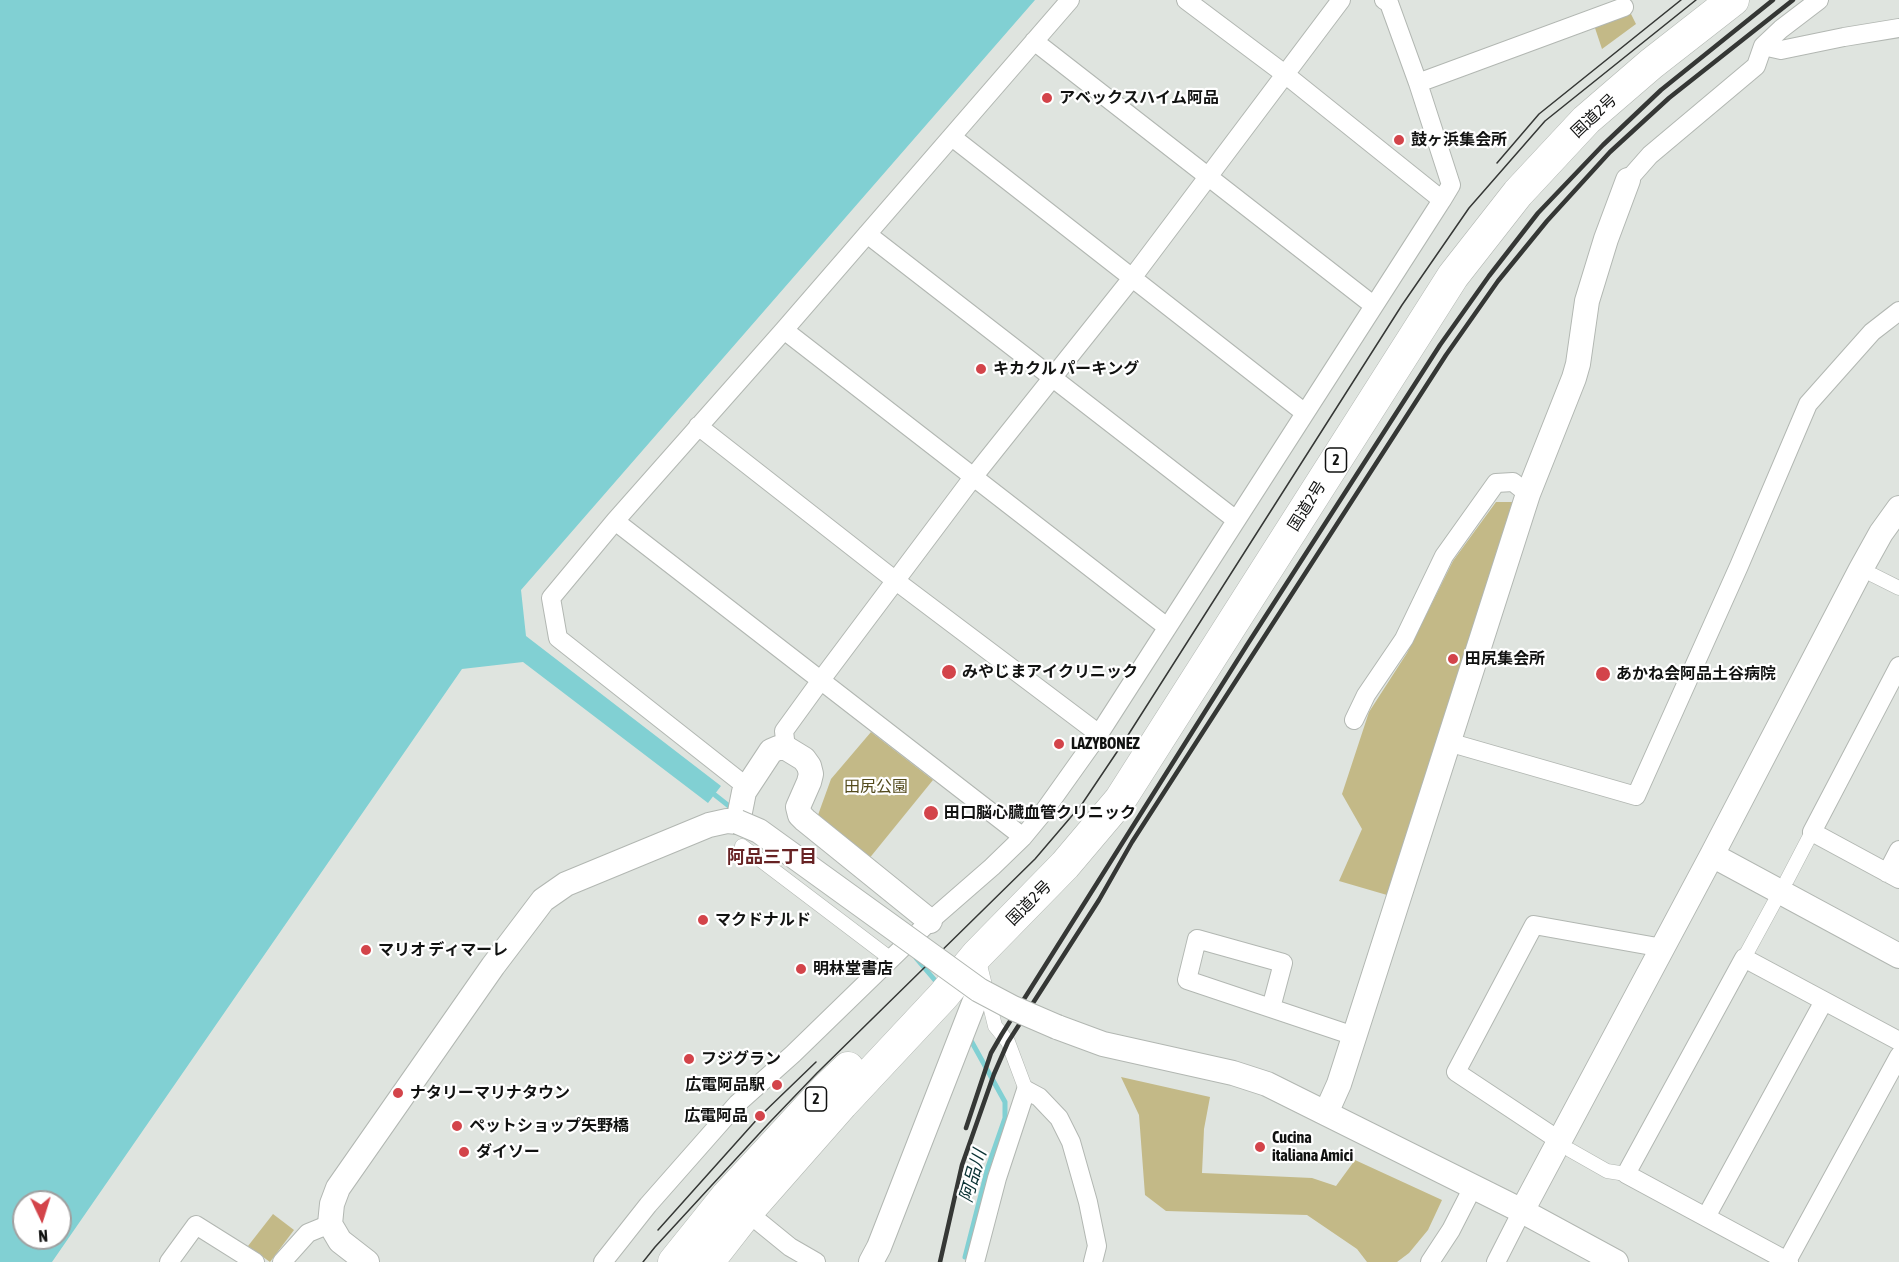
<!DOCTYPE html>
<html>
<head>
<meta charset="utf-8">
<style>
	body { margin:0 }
	#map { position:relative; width:1899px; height:1262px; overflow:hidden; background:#dfe4df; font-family:"Asap Condensed",sans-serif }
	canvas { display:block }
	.north { position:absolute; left:12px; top:1190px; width:60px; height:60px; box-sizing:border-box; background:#fff; border:2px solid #a0a0a0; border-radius:50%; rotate:176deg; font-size:16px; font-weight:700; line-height:24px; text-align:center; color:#111211 }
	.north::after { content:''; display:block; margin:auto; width:21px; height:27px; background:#d3444a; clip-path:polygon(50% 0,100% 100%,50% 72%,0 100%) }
</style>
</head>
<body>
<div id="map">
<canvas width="1899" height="1262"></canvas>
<div class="north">N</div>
</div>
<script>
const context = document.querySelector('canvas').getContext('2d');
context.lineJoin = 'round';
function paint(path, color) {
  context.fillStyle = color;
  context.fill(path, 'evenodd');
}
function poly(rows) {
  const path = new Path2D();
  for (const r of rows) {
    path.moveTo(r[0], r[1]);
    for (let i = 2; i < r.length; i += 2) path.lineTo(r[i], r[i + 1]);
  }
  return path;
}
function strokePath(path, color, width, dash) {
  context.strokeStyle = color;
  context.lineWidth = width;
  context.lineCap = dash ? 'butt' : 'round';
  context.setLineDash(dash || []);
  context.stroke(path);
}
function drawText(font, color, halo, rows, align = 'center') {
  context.font = font + ' "Asap Condensed","Noto Sans JP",sans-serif';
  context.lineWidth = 4.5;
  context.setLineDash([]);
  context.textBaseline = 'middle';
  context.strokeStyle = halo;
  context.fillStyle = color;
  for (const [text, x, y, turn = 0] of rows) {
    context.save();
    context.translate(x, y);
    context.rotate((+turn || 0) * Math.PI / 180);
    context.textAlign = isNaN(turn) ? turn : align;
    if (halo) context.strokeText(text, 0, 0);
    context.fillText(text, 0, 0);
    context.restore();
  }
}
const green = poly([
	[1630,12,1636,24,1602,49,1594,25],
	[1496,502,1515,502,1387,895,1339,881,1362,829,1342,794,1369,712,1407,653,1453,561],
	[871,732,933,780,868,860,818,815,831,779],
	[1121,1077,1210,1097,1204,1129,1202,1173,1312,1178,1336,1186,1355,1160,1442,1200,1428,1230,1409,1253,1397,1262,1367,1262,1357,1249,1307,1215,1166,1211,1145,1195,1139,1115],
	[273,1214,294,1230,270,1262,248,1246]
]);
const water = poly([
	[0,0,1035,0,521,590,526,636,721,786,708,803,523,662,462,669,52,1262,0,1262],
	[24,1202,60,1202,60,1238,24,1238]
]);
const stream = poly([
	[715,795,734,810],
	[916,958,939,985],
	[965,1257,988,1167,1005,1118,1005,1102,969,1037]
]);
const pedestrian = poly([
	[1873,575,1899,588],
	[742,846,891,959],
	[1787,880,1812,832],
	[978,957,995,1026,1008,1042,1026,1090],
	[1744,958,1774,903],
	[1570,1150,1607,1171,1626,1174]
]);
const minor = poly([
	[1186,0,1286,75,1442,200],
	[1034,41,1373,305],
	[1763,46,1781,50,1844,37,1899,28],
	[1418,83,1624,7],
	[952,137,1305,413],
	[1628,180,1650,155,1756,66,1763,46,1781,29,1819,0],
	[867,234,1236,520],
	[784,330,1167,627],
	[698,426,896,581,1099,734],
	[615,521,1023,837],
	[1899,666,1812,832,1899,879],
	[1354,720,1366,695,1404,639,1444,556,1496,483,1513,482,1528,494],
	[1448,742,1636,796,1739,566,1808,404,1872,332,1899,311],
	[786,748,784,731,821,680,974,476,1132,278,1341,0],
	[747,787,558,638,551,598,615,521,784,330,1070,0],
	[1887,873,1899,850],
	[1271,1008,1283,963,1197,939,1187,980,1354,1036],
	[1560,1141,1456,1072,1534,925,1663,948],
	[747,1212,790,1247,816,1262],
	[1706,1217,1824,1001],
	[1787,1261,1899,1056],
	[169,1262,196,1225,255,1262],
	[282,1262,308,1233,330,1224],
	[603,1262,648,1205,737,1104,793,1054,930,921,992,867,1023,837,1042,814,1099,734,1442,200,1451,185,1418,83,1389,3,1384,0],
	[975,1262,997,1178,1026,1090,1039,1097,1059,1118,1071,1142,1088,1202,1097,1246,1093,1262],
	[1430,1262,1451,1230,1473,1187],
	[1496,1262,1522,1211],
	[1789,1262,1626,1174,1744,958,1899,1041]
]);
const tertiary = poly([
	[1712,855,1899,956],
	[1057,1027,1103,1044,1233,1073,1267,1084,1522,1211,1616,1262],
	[1326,1113,1339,1084,1528,494,1574,378,1578,364,1587,301,1606,239,1628,180],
	[1522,1211,1712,855,1861,569,1881,533,1899,508],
	[367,1262,340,1241,330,1224,332,1204,338,1188,493,966,543,900,566,884,709,825,727,821,738,822,744,792,771,751,778,748,786,748,804,759,809,766,811,774,809,782,798,807,800,815,805,820,930,921],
	[871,1262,879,1247,979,990]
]);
const trunk = poly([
	[674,1262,727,1196,826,1089,848,1068],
	[708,1262,747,1212,842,1104,943,996,977,955,1065,865,1120,800,1453,276,1518,193,1586,120,1651,64,1733,0]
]);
const tram = poly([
	[1497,163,1539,114,1681,0],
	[658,1230,760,1116,816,1062],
	[643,1262,655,1247,769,1123,817,1073,1035,859,1082,804,1123,743,1402,305,1469,208,1545,121,1696,0]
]);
const rail = poly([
	[966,1128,991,1053,1002,1034,1247,645,1440,345,1489,276,1538,213,1603,145,1661,90,1773,0],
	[940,1262,962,1165,994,1074,1008,1042,1099,900,1132,842,1446,355,1498,281,1547,221,1610,152,1669,98,1793,0]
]);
const tertiaryBridge = poly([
	[738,822,759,831,979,990,1013,1008,1057,1027]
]);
const markers = [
	[1047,98,6,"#d3444a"],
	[1399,140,6,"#d3444a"],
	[981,369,6,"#d3444a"],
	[1453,659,6,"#d3444a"],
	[949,672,8,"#d3444a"],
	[1603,674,8,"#d3444a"],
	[1059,744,6,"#d3444a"],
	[931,813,8,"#d3444a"],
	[703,920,6,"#d3444a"],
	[366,950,6,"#d3444a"],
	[801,969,6,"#d3444a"],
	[689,1059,6,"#d3444a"],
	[777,1085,6,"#d3444a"],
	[398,1093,6,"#d3444a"],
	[760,1116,6,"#d3444a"],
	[457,1126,6,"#d3444a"],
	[1260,1147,6,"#d3444a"],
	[464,1152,6,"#d3444a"]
];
const shields = [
	[1336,460,21],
	[816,1099,21]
];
const shieldNames = [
	["2",1336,460],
	["2",816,1099]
];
const poiNames = [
	["アベックスハイム阿品",1059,98],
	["鼓ヶ浜集会所",1411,140],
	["キカクル パーキング",993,369],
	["田尻集会所",1465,659],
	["みやじまアイクリニック",962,672],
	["あかね会阿品土谷病院",1616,674],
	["LAZYBONEZ",1071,744],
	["田口脳心臓血管クリニック",944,813],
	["マクドナルド",715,920],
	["マリオ ディマーレ",378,950],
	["明林堂書店",813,969],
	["フジグラン",701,1059],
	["広電阿品駅",765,1085,"right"],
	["ナタリーマリナタウン",410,1093],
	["広電阿品",748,1116,"right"],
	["ペットショップ矢野橋",469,1126],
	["Cucina",1272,1138],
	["italiana Amici",1272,1156],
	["ダイソー",476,1152]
];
const streetNames = [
	["国道2号",1594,116,-43],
	["国道2号",1307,506,-58],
	["国道2号",1029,903,-45]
];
const parkNames = [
	["田尻公園",876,787]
];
const neighbourhoodNames = [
	["阿品三丁目",772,857]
];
const waterNames = [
	["阿品川",973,1176,-74]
];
paint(green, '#c3b987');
paint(water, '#81d0d3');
strokePath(stream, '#81d0d3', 5);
strokePath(pedestrian, '#b2b7b2', 15);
strokePath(minor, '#b2b7b2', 20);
strokePath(tertiary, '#b2b7b2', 26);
strokePath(trunk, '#b2b7b2', 33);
strokePath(pedestrian, '#fff', 14);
strokePath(minor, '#fff', 18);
strokePath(tertiary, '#fff', 24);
strokePath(trunk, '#fff', 32);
strokePath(tram, '#353735', 1.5);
strokePath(rail, '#353735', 4.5);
strokePath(tertiaryBridge, '#b2b7b2', 26, []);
strokePath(tertiaryBridge, '#fff', 24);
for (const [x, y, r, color] of markers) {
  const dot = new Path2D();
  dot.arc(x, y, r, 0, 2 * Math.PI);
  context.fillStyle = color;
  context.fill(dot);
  strokePath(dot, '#fff', 2);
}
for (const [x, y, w] of shields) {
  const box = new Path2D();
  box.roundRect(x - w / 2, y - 12, w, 24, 4.5);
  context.fillStyle = '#fff';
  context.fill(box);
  strokePath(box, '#111211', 1.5);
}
drawText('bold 15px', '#111211', null, shieldNames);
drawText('bold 16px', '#111211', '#fff', poiNames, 'left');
drawText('16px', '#111211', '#fff', streetNames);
drawText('16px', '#534a1c', '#fff', parkNames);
drawText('bold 18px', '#672223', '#fff', neighbourhoodNames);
drawText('italic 18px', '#093233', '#fff', waterNames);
</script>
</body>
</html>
